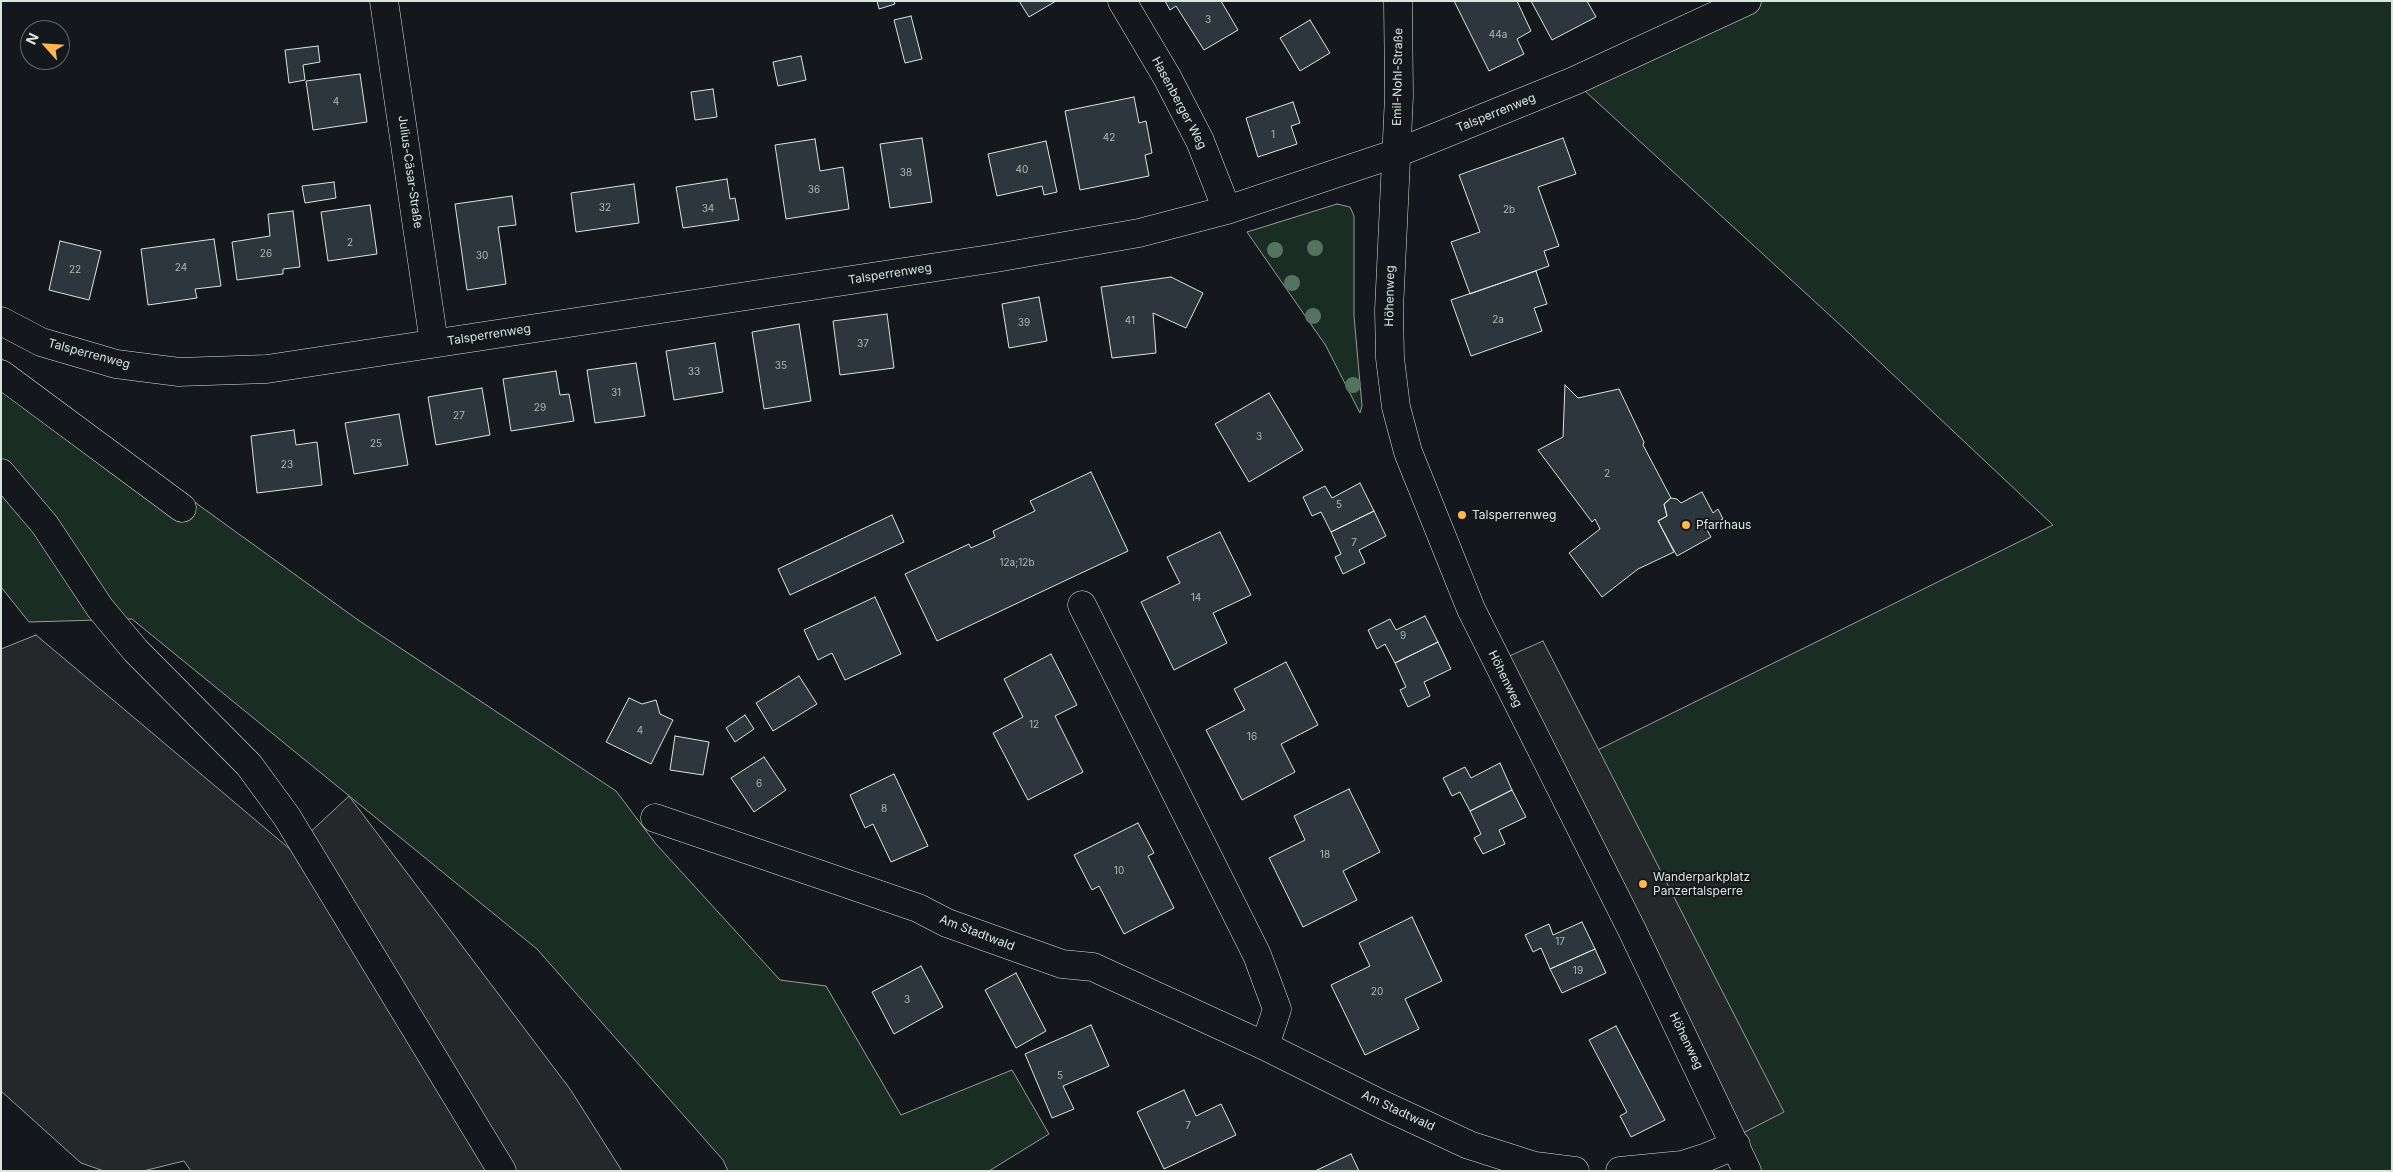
<!DOCTYPE html>
<html>
<head>
<meta charset="utf-8">
<style>
	body { margin:0 }
	#map { position:relative; width:2393px; height:1172px; overflow:hidden; background:#14181c; font-family:Inter,sans-serif }
	canvas { display:block }
	.frame { position:absolute; inset:0; border:2px solid #d8e6dc; pointer-events:none }
	.north { position:absolute; left:20px; top:20px; width:50px; height:50px; box-sizing:border-box; background:#14181c; border:1px solid #626a69; border-radius:50%; rotate:296deg; font-size:14px; font-weight:700; line-height:20px; text-align:center; color:#d8e6dc }
	.north::after { content:''; display:block; margin:auto; width:18px; height:22px; background:#ffb74d; clip-path:polygon(50% 0,100% 100%,50% 72%,0 100%) }
</style>
</head>
<body>
<div id="map">
<canvas width="2393" height="1172"></canvas>
<div class="frame"></div>
<div class="north">N</div>
</div>
<script>
const context = document.querySelector('canvas').getContext('2d');
context.lineJoin = 'round';
function paint(path, color) {
  context.fillStyle = color;
  context.fill(path, 'evenodd');
}
function poly(rows) {
  const path = new Path2D();
  for (const r of rows) {
    path.moveTo(r[0], r[1]);
    for (let i = 2; i < r.length; i += 2) path.lineTo(r[i], r[i + 1]);
  }
  return path;
}
function strokePath(path, color, width, dash) {
  context.strokeStyle = color;
  context.lineWidth = width;
  context.lineCap = dash ? 'butt' : 'round';
  context.setLineDash(dash || []);
  context.stroke(path);
}
function drawText(font, color, halo, rows, align = 'center') {
  context.font = font + ' Inter,sans-serif';
  context.lineWidth = 4;
  context.setLineDash([]);
  context.textBaseline = 'middle';
  context.strokeStyle = halo;
  context.fillStyle = color;
  for (const [text, x, y, turn = 0] of rows) {
    context.save();
    context.translate(x, y);
    context.rotate((+turn || 0) * Math.PI / 180);
    context.textAlign = isNaN(turn) ? turn : align;
    if (halo) context.strokeText(text, 0, 0);
    context.fillText(text, 0, 0);
    context.restore();
  }
}
const green = poly([
	[1747,1,2392,1,2392,1171,1747,1171,1551,773,2053,525,1836,321,1574,81,1747,1],
	[1337,204,1350,207,1354,216,1354,316,1362,406,1360,413,1326,346,1247,232,1337,204],
	[1,358,85,423,358,620,616,791,656,844,780,980,826,986,901,1115,1012,1070,1049,1134,989,1171,728,1171,723,1160,537,949,132,619,29,622,1,587,1,358]
]);
const parking = poly([
	[36,635,291,850,349,796,570,1089,622,1171,191,1171,184,1161,143,1171,104,1171,81,1163,1,1091,1,649,36,635],
	[1543,641,1784,1112,1741,1134,1507,657,1543,641]
]);
const building = poly([
	[877,1,894,1,895,4,879,9,877,1],
	[1019,1,1056,1,1029,17,1019,1],
	[1165,1,1221,1,1238,30,1204,50,1176,6,1170,10,1165,1],
	[1454,1,1517,1,1531,31,1517,39,1524,54,1489,71,1454,1],
	[1531,1,1587,1,1596,17,1552,40,1531,1],
	[911,16,922,59,905,63,894,20,911,16],
	[1310,20,1330,53,1300,71,1280,38,1310,20],
	[318,46,320,62,303,65,305,80,289,83,285,50,318,46],
	[801,56,806,80,778,86,773,62,801,56],
	[360,74,367,122,313,130,306,81,360,74],
	[713,89,717,117,695,120,691,92,713,89],
	[1134,97,1139,123,1146,121,1152,153,1145,155,1149,176,1080,190,1065,111,1134,97],
	[1293,102,1300,123,1291,126,1297,144,1258,157,1246,118,1293,102],
	[922,138,932,202,890,208,880,144,922,138],
	[1563,138,1576,174,1538,187,1559,246,1544,251,1549,266,1470,294,1451,242,1480,232,1459,175,1563,138],
	[815,139,820,171,843,167,849,209,786,219,775,145,815,139],
	[1046,141,1057,192,1044,195,1042,186,997,196,988,154,1046,141],
	[727,179,730,199,735,198,739,220,683,228,676,187,727,179],
	[334,182,336,198,305,203,302,186,334,182],
	[634,184,639,223,576,232,571,193,634,184],
	[512,196,516,225,498,227,506,284,467,290,455,204,512,196],
	[370,205,377,254,328,261,321,212,370,205],
	[293,211,300,267,283,269,283,274,237,280,232,242,270,236,268,214,293,211],
	[214,239,221,286,195,289,197,298,148,305,141,249,214,239],
	[60,241,101,251,89,300,49,290,60,241],
	[1536,271,1547,304,1534,308,1542,331,1471,356,1451,300,1536,271],
	[1171,277,1203,293,1186,328,1153,313,1156,353,1112,358,1101,287,1171,277],
	[1039,297,1047,341,1009,348,1002,304,1039,297],
	[887,314,894,368,840,375,833,321,887,314],
	[799,324,811,401,764,409,752,332,799,324],
	[715,343,723,392,674,400,666,351,715,343],
	[636,363,645,416,595,423,587,370,636,363],
	[556,371,560,395,569,394,574,421,511,431,503,379,556,371],
	[1565,385,1578,398,1619,389,1644,442,1643,445,1671,498,1664,504,1667,516,1658,521,1674,552,1638,569,1602,597,1569,553,1600,529,1595,519,1592,522,1538,450,1563,437,1565,385],
	[482,388,490,435,436,445,428,397,482,388],
	[1269,393,1303,450,1249,482,1215,424,1269,393],
	[399,414,408,465,354,474,345,423,399,414],
	[294,430,296,445,317,442,322,485,257,493,251,436,294,430],
	[1091,472,1128,551,937,641,905,574,969,544,971,548,995,537,993,531,1035,511,1030,501,1091,472],
	[1360,483,1374,511,1331,532,1321,512,1312,516,1303,497,1325,486,1332,498,1360,483],
	[1702,492,1713,513,1718,509,1723,519,1706,528,1711,537,1677,556,1658,521,1667,516,1664,504,1671,498,1677,499,1681,503,1702,492],
	[1374,511,1386,536,1359,550,1365,563,1343,574,1335,557,1341,554,1331,532,1374,511],
	[892,515,904,542,790,595,778,569,892,515],
	[1220,532,1251,595,1213,613,1227,643,1174,670,1141,602,1180,583,1167,557,1220,532],
	[875,597,901,654,845,680,832,653,818,660,804,630,875,597],
	[1425,616,1438,642,1395,663,1385,644,1377,649,1368,630,1390,619,1396,630,1425,616],
	[1438,642,1451,669,1424,682,1430,696,1408,707,1400,690,1406,687,1395,663,1438,642],
	[1051,654,1077,705,1055,716,1083,772,1028,800,993,733,1023,717,1004,679,1051,654],
	[1286,662,1318,725,1281,744,1295,772,1242,800,1206,730,1245,710,1234,689,1286,662],
	[799,676,817,704,773,731,756,703,799,676],
	[629,698,642,704,656,700,660,714,673,720,651,764,606,742,629,698],
	[745,715,754,729,735,742,726,728,745,715],
	[675,736,709,742,703,775,670,770,675,736],
	[764,757,786,790,754,812,731,778,764,757],
	[1500,763,1512,790,1470,811,1460,792,1452,796,1443,778,1465,767,1471,778,1500,763],
	[894,774,928,846,891,862,873,824,865,828,850,795,894,774],
	[1349,789,1380,852,1343,871,1357,900,1303,927,1269,858,1305,840,1294,816,1349,789],
	[1512,790,1526,817,1499,830,1505,844,1483,854,1474,838,1481,834,1470,811,1512,790],
	[1138,823,1154,853,1148,856,1174,908,1124,934,1099,886,1092,890,1074,855,1138,823],
	[1412,917,1442,981,1405,999,1419,1029,1365,1055,1331,985,1370,966,1359,943,1412,917],
	[1582,922,1595,949,1550,969,1541,948,1533,952,1525,935,1549,924,1553,935,1582,922],
	[1595,949,1606,973,1562,993,1550,969,1595,949],
	[921,966,943,1007,894,1034,872,992,921,966],
	[1016,973,1046,1031,1016,1048,985,990,1016,973],
	[1091,1025,1109,1066,1063,1086,1074,1109,1052,1118,1025,1054,1091,1025],
	[1616,1026,1665,1120,1631,1137,1620,1116,1627,1112,1589,1040,1616,1026],
	[1184,1090,1196,1116,1221,1104,1236,1135,1164,1169,1137,1112,1184,1090],
	[1351,1154,1359,1171,1315,1171,1351,1154]
]);
const minor = poly([
	[384,1,434,343],
	[1122,1,1167,77,1200,141,1227,210],
	[1398,1,1399,96,1389,310,1390,358,1396,407,1408,452,1471,609,1632,930,1747,1171],
	[1,321,41,342,116,364,179,372,267,369,996,258,1139,233,1227,210,1397,153,1574,81,1747,1],
	[1,374,182,508],
	[1,473,45,525,100,608,136,651,249,765,287,817,502,1171],
	[1082,605,1257,955,1277,1009,1265,1046],
	[655,818,918,908,947,923,1062,964,1093,967,1265,1046,1383,1105,1469,1145,1535,1166,1575,1171],
	[1620,1171,1682,1165,1707,1157,1736,1145]
]);
const trees = [
	[1315,248],
	[1275,250],
	[1292,283],
	[1313,316],
	[1353,385]
];
const markers = [
	[1462,515,5,"#ffb74d"],
	[1686,525,5,"#ffb74d"],
	[1643,884,5,"#ffb74d"]
];
const numberNames = [
	["3",1208,20],
	["44a",1498,35],
	["4",336,102],
	["1",1273,135],
	["42",1109,138],
	["40",1022,170],
	["38",906,173],
	["36",814,190],
	["32",605,208],
	["34",708,209],
	["2b",1509,210],
	["2",350,243],
	["26",266,254],
	["30",482,256],
	["24",181,268],
	["22",75,270],
	["2a",1498,320],
	["41",1130,321],
	["39",1024,323],
	["37",863,344],
	["35",781,366],
	["33",694,372],
	["31",616,393],
	["29",540,408],
	["27",459,416],
	["3",1259,437],
	["25",376,444],
	["23",287,465],
	["2",1607,474],
	["5",1339,505],
	["7",1354,543],
	["12a;12b",1017,563],
	["14",1196,598],
	["9",1403,636],
	["12",1034,725],
	["4",640,731],
	["16",1252,737],
	["6",759,784],
	["8",884,809],
	["18",1325,855],
	["10",1119,871],
	["17",1560,942],
	["19",1578,971],
	["20",1377,992],
	["3",907,1000],
	["5",1060,1076],
	["7",1188,1126]
];
const streetNames = [
	["Emil-Nohl-Straße",1398,77,-89],
	["Hasenberger Weg",1179,103,62],
	["Talsperrenweg",1496,113,-22],
	["Julius-Cäsar-Straße",410,172,82],
	["Talsperrenweg",890,274,-9],
	["Höhenweg",1390,296,-89],
	["Talsperrenweg",489,335,-9],
	["Talsperrenweg",89,354,15],
	["Höhenweg",1505,679,64],
	["Am Stadtwald",977,933,21],
	["Höhenweg",1686,1041,64],
	["Am Stadtwald",1398,1111,25]
];
const poiNames = [
	["Talsperrenweg",1472,515],
	["Pfarrhaus",1696,525],
	["Wanderparkplatz",1653,877],
	["Panzertalsperre",1653,891]
];
paint(green, '#1a2d24');
strokePath(green, '#939e99', 1);
paint(parking, '#24282b');
strokePath(parking, '#939e99', 1);
paint(building, '#2c363c');
strokePath(building, '#d8e6dc', 1);
strokePath(minor, '#d8e6dc', 29);
strokePath(minor, '#14181c', 28);
context.fillStyle = '#55745f';
for (const [x, y] of trees) {
  context.beginPath();
  context.arc(x, y, 8, 0, 2 * Math.PI);
  context.fill();
}
for (const [x, y, r, color] of markers) {
  const dot = new Path2D();
  dot.arc(x, y, r, 0, 2 * Math.PI);
  context.fillStyle = color;
  context.fill(dot);
  strokePath(dot, '#14181c', 2);
}
drawText('10px', '#adbab4', null, numberNames);
drawText('12px', '#d8e6dc', '#14181c', streetNames);
drawText('12px', '#d8e6dc', '#14181c', poiNames, 'left');
</script>
</body>
</html>
